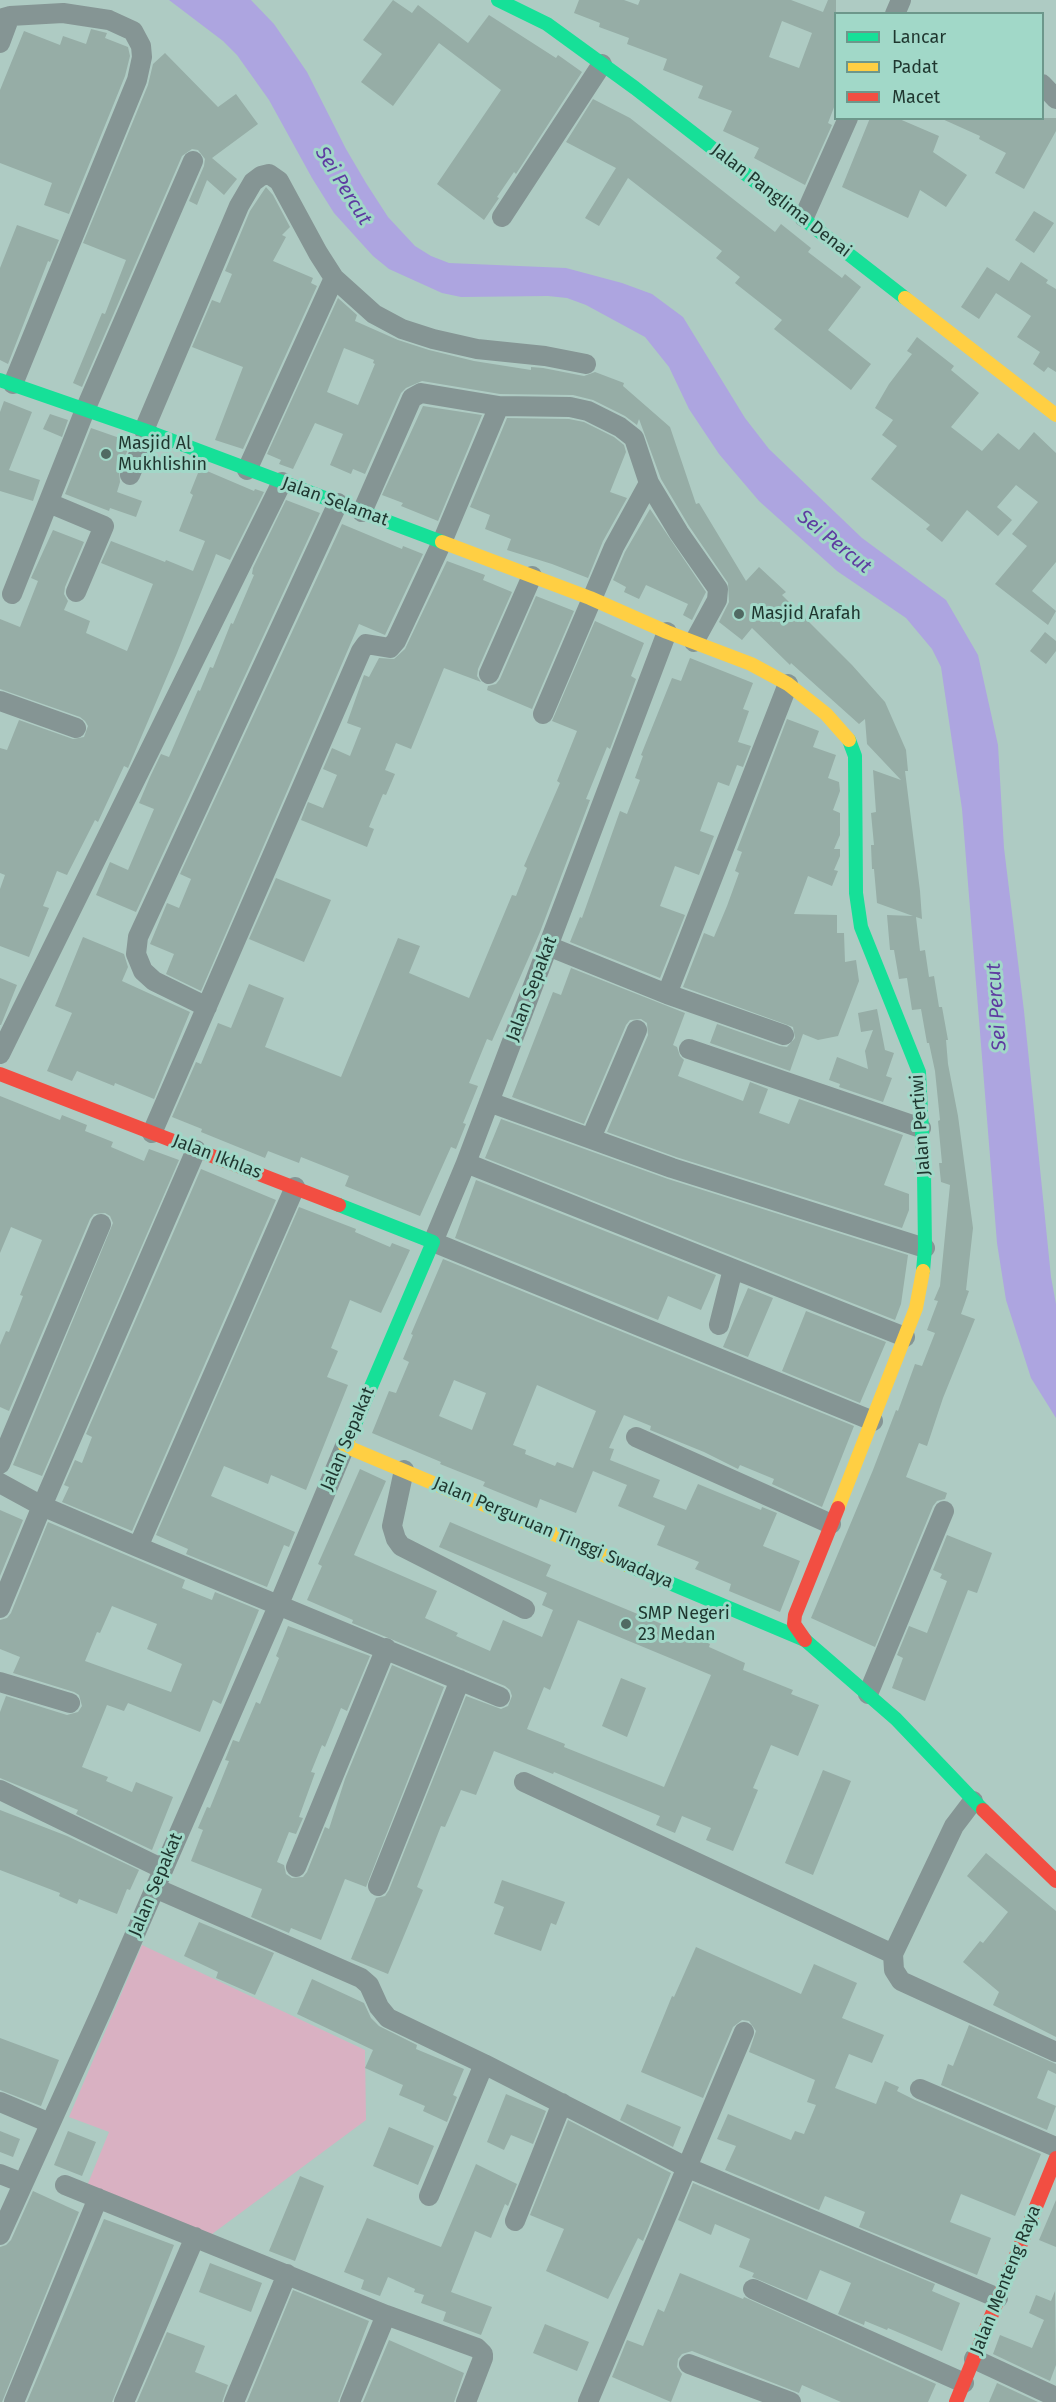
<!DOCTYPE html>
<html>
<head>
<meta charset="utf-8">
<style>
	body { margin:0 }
	#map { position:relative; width:1056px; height:2402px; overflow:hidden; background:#aecbc3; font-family:"Fira Sans",sans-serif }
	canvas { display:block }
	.legend { position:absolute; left:834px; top:12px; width:210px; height:108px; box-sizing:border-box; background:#a1d8c8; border:2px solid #6d978b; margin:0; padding:8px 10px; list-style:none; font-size:18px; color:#1f362f }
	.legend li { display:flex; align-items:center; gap:12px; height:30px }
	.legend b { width:30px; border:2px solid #6d978b }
</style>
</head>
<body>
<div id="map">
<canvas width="1056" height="2402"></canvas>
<ul class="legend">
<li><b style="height:8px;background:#16e098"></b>Lancar</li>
<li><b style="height:8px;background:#ffcf43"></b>Padat</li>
<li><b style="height:8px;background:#f24e42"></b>Macet</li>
</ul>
</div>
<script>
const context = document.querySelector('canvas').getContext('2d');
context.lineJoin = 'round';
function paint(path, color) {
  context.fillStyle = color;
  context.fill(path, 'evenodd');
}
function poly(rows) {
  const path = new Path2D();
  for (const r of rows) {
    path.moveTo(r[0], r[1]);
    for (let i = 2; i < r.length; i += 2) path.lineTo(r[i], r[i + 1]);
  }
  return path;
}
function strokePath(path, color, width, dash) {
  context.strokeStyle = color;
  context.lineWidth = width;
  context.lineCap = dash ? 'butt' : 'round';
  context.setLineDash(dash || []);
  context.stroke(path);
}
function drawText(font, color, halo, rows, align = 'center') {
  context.font = font + ' "Fira Sans",sans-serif';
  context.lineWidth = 6;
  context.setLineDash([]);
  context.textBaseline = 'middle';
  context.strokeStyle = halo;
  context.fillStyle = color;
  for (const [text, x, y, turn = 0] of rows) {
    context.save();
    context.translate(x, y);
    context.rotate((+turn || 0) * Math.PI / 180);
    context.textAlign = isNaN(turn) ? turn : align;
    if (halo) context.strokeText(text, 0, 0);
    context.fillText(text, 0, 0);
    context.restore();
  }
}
const green = poly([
	[142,1945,365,2050,366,2120,208,2237,87,2186,109,2132,69,2117]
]);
const water = poly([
	[169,0,251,0,274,24,307,72,346,149,366,183,388,217,415,246,431,256,449,263,566,268,622,283,652,294,683,317,745,418,769,449,862,538,946,600,978,655,998,745,1004,848,1024,1011,1051,1277,1056,1304,1056,1418,1031,1378,1006,1300,997,1243,962,809,941,667,932,649,906,618,837,571,759,501,719,454,689,409,669,367,645,337,586,305,567,298,548,296,461,297,442,293,389,269,373,256,334,213,312,178,269,100,237,55,223,41]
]);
const building = poly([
	[393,0,412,13,418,5,468,43,489,15,556,58,558,55,582,72,516,174,514,172,497,197,499,198,484,220,437,184,501,90,439,43,393,106,361,82,382,54,363,40],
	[579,0,624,0,638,5,640,0,791,0,823,12,828,0,836,0,836,102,828,123,832,125,805,185,754,158,759,148,723,131,732,111,698,98,703,86,663,70,667,59,627,44,629,38,599,27,600,23,574,13],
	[782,21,812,33,799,68,769,57],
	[91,29,107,33,105,38,128,47,130,56,125,76,69,214,44,205,52,183,0,163,0,90,24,31,60,45,63,36,86,44],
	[165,53,218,107,236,94,258,124,212,158,237,179,224,195,207,180,197,205,189,201,204,166,205,159,198,150,192,149,182,156,82,387,73,383,102,313,105,314,126,260,83,243,148,85,153,64],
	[593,99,630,118,775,232,781,224,811,248,808,252,842,278,845,274,861,287,828,330,871,364,851,390,774,329,782,320,735,283,740,277,716,258,722,251,628,178,599,226,585,218,616,168,566,142],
	[870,118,897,118,939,136,933,152,967,175,946,207,920,190,908,218,842,187],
	[940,118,1056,118,1056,131,1024,189,995,173,1006,153,979,139,980,136],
	[266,187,273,195,290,227,282,235,286,237,273,261,313,278,311,283,317,286,243,449,215,440,243,367,192,347,212,300,220,303,232,274,225,271,250,211],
	[1034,211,1054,223,1034,253,1015,240],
	[17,225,59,240,50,262,48,261,8,364,0,360,0,268],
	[1021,262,1048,280,1046,283,1056,289,1056,372,1048,367,1044,372,1033,364,1040,352,1017,337,1031,316,996,293,979,319,961,307,987,267,1009,281],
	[338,298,357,315,355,321,398,340,429,350,474,361,531,370,531,367,543,368,584,376,595,372,624,383,623,386,670,427,696,504,699,503,746,581,759,567,786,592,782,595,852,665,885,702,906,750,908,771,905,771,920,891,922,919,916,917,920,951,925,950,929,977,934,976,939,1007,942,1007,948,1040,946,1040,948,1064,958,1116,973,1228,966,1290,969,1291,961,1314,975,1319,943,1398,927,1446,919,1443,906,1477,947,1493,945,1499,937,1501,933,1506,875,1647,811,1618,873,1470,896,1410,898,1411,915,1364,922,1366,935,1333,927,1330,938,1301,934,1300,940,1286,950,1185,941,1182,939,1163,942,1163,938,1121,940,1120,935,1071,929,1043,927,1043,921,1009,912,1010,907,978,899,979,894,950,890,950,887,915,913,916,877,903,874,869,872,869,871,845,874,845,871,813,876,812,873,770,901,780,867,744,865,719,859,724,791,663,790,665,752,628,742,640,719,622,729,602,728,583,689,526,661,479,639,419,637,425,625,416,593,400,573,395,500,394,422,381,406,388,401,393,365,474,353,469,351,474,330,465,343,434,315,423,293,469,279,464,281,460,267,454],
	[344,348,374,360,373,363,375,364,358,405,327,392],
	[917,337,954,366,951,370,979,393,951,427,982,451,998,433,1019,450,1034,432,1056,453,1056,562,1032,591,1056,611,1048,625,995,584,1027,546,1012,534,1038,502,1016,485,997,507,1012,520,998,536,967,510,942,542,926,529,930,525,871,479,897,446,882,435,893,420,875,408,889,384,912,354,907,351],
	[4,401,32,412,9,470,40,480,33,501,0,491,0,412],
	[423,406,482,415,438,521,401,506,403,503,382,495],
	[50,414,68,420,62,437,43,429],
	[507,418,569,419,584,422,614,437,624,445,626,452,610,492,627,498,603,541,588,578,552,564,507,550,511,539,485,529,490,515,470,507],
	[91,428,131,442,119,471,120,482,117,492,142,501,136,517,110,508,109,511,65,494],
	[200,468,254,491,255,489,264,492,230,560,216,554,177,653,128,768,124,766,98,822,95,820,67,875,57,871,43,906,49,908,29,957,0,946,0,889,5,875,0,873,0,748,7,750,19,720,73,739,84,737,88,726,85,721,80,717,0,689,0,619,20,627,38,581,31,578,53,530,84,542,65,587,64,594,68,601,64,610,90,621,86,633,127,651,153,584,101,563,111,541,165,562,166,560,193,571,205,541,179,531,193,495,190,493],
	[286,500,320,513,136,912,96,895,110,862,128,870,154,809,139,803,150,777,161,754,169,757,198,690,200,691,210,667,213,668,231,623,233,624,254,575,252,574,253,568],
	[650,509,706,592,692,620,683,615,688,604,646,585,639,599,624,592,626,587,613,580,625,552],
	[342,524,402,549,403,546,423,554,385,635,359,624,201,991,166,974,174,954,150,944,167,903,179,908,191,879,180,874],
	[447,561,485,575,483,580,512,592,478,669,477,676,481,682,444,668,411,749,396,743,385,770,395,774,386,795,383,794,369,827,374,829,367,847,301,820,308,802,323,808,337,775,323,769,332,748,350,756,361,728,347,723,364,675,369,677,379,658,394,659,405,649],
	[536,596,574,611,532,709,487,690,488,686,496,684,500,679],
	[595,621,644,643,631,676,636,679,610,749,607,747,586,799,590,800,540,932,492,1041,487,1039,469,1083,478,1086,463,1123,466,1124,456,1149,451,1147,420,1216,345,1186,349,1176,301,1157,299,1163,268,1151,265,1158,201,1132,202,1129,172,1117,196,1062,201,1064,218,1023,231,1028,249,984,284,998,265,1047,341,1077,398,938,420,946,409,973,469,998,512,895,516,896,527,868,524,866,560,783,557,781,577,731,552,721],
	[1045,632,1056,641,1056,651,1046,664,1030,651],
	[690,658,753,683,743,709,749,711,738,742,751,746,743,767,737,765,729,786,718,782,700,831,714,836,699,875,675,866,660,906,685,915,660,978,570,942,580,917,582,918,620,811,627,814,640,780,635,778,643,756,641,755,672,678,681,681],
	[787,719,819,731,813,747,836,755,828,778,839,782,840,791,833,810,840,813,840,835,834,849,840,849,840,856,834,870,838,871,832,886,808,876,794,914,837,915,837,933,844,933,845,962,856,960,859,981,838,1036,818,1040,803,1034,790,1071,710,1043,717,1024,780,1046,787,1047,795,1038,793,1027,683,987,704,933,714,937,727,906,739,873,735,871,742,852,737,850],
	[276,878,331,900,304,962,249,939],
	[83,937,124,954,128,967,122,981,190,1012,154,1099,115,1083,114,1086,77,1071,72,1081,47,1071,72,1013,55,1006],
	[571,968,685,1013,673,1045,677,1047,680,1056,684,1060,678,1076,743,1101,750,1082,768,1089,759,1113,789,1124,799,1099,903,1135,884,1185,909,1194,909,1210,902,1228,676,1157,607,1132,648,1035,647,1023,641,1019,630,1020,626,1025,584,1124,512,1097,553,992,561,995],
	[0,978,17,985,1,1025,0,1025],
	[877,1009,885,1050,894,1053,886,1076,892,1078,883,1102,839,1087,840,1084,829,1080,837,1057,868,1069,865,1051,873,1030,861,1032,858,1013],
	[0,1096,60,1120,62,1115,87,1125,85,1131,113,1142,111,1147,144,1161,149,1149,179,1160,42,1476,13,1465,113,1223,110,1216,105,1213,94,1214,90,1219,9,1411,0,1407,0,1345,6,1331,9,1332,23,1296,20,1295,42,1240,11,1227,0,1253],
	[501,1119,668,1179,908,1255,901,1304,895,1320,485,1158],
	[201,1169,276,1200,132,1531,62,1502,69,1487,64,1485,75,1460,82,1463,92,1437,86,1434],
	[476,1180,716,1275,701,1310,668,1296,658,1320,455,1238],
	[299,1207,356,1229,355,1232,390,1247,392,1243,410,1250,381,1313,350,1300,331,1348,338,1351,327,1377,348,1385,306,1490,271,1475,268,1484,224,1466,211,1496,295,1532,289,1547,284,1545,267,1587,186,1554,188,1549,156,1535],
	[443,1259,854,1426,822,1507,772,1484,774,1479,740,1465,738,1469,704,1452,650,1430,651,1426,624,1415,609,1448,614,1449,610,1460,660,1480,653,1497,686,1510,698,1484,761,1510,762,1507,777,1513,763,1546,800,1561,780,1612,729,1591,731,1584,695,1569,699,1562,657,1545,665,1526,618,1506,627,1485,593,1471,576,1513,540,1499,537,1508,483,1486,485,1482,440,1464,441,1462,372,1433,389,1391,396,1393,409,1362,403,1359,413,1335,411,1334],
	[454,1380,486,1393,472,1430,439,1416],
	[537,1385,596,1411,573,1468,557,1462,555,1466,525,1454,526,1450,513,1445],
	[748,1288,773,1298,748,1357,723,1347],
	[806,1311,886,1342,860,1403,782,1371],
	[360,1469,386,1481,354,1555,437,1591,425,1618,458,1633,456,1636,490,1651,503,1620,542,1637,553,1610,542,1605,547,1593,439,1547,450,1522,551,1565,546,1576,710,1644,709,1647,745,1663,743,1670,793,1690,791,1694,819,1705,798,1756,771,1745,753,1788,758,1790,733,1851,706,1840,711,1828,682,1816,675,1833,656,1825,660,1816,554,1772,553,1774,494,1751,476,1795,461,1790,445,1827,441,1826,417,1887,423,1890,388,1974,351,1959,376,1898,385,1896,389,1890,466,1696,501,1709,508,1706,512,1696,510,1690,505,1686,352,1623,353,1620,307,1600,322,1566,318,1564],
	[578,1620,711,1675,664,1787,564,1747,565,1744,527,1729,544,1687,550,1690],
	[0,1510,23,1520,0,1576],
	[48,1522,185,1580,182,1588,212,1600,215,1592,259,1610,221,1704,213,1700,200,1732,128,1703,124,1711,107,1705,82,1767,108,1777,106,1781,132,1792,136,1782,173,1797,152,1850,76,1814,78,1810,0,1778,0,1712,6,1696,67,1715,78,1712,82,1706,79,1695,74,1692,13,1673,20,1657,0,1649,0,1620,7,1618,11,1613],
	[112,1606,157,1624,147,1649,182,1664,171,1692,85,1661,97,1632,100,1633],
	[947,1535,992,1553,977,1593,968,1590,925,1701,892,1688,903,1658,897,1655,909,1626,927,1633,947,1581,940,1578,942,1574,933,1570],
	[288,1626,370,1656,347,1711,341,1708,325,1747,322,1745,311,1772,315,1773,299,1817,303,1818,296,1834,289,1832,277,1862,284,1865,286,1874,292,1878,303,1877,307,1872,325,1827,329,1829,345,1779,392,1665,444,1687,366,1887,345,1879,321,1940,291,1928,289,1933,251,1917,262,1889,191,1861,203,1830,198,1828,207,1807,210,1808,229,1761,225,1760,233,1740,239,1742,256,1702,260,1704,279,1658,276,1656],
	[621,1678,646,1688,627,1737,602,1726],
	[823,1770,851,1781,813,1875,785,1863],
	[0,1810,67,1836,139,1870,130,1890,127,1889,117,1914,79,1899,77,1904,59,1896,60,1893,0,1870],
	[986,1853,1056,1911,1056,2037,993,2005,999,1992,963,1962,980,1941,983,1943,1008,1912,967,1876],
	[502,1880,565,1902,556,1925,551,1923,541,1951,494,1934,504,1907,494,1903],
	[199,1922,274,1953,255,1995,216,1978,218,1972,184,1956],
	[696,1947,801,1994,814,1964,857,1983,842,2018,884,2035,872,2063,849,2054,835,2088,876,2104,885,2081,899,2087,897,2091,915,2100,1041,2154,1015,2216,961,2194,950,2222,991,2238,977,2275,859,2227,865,2212,825,2196,819,2210,725,2170,736,2146,717,2139,728,2114,791,2140,795,2131,804,2134,816,2105,807,2102,815,2080,749,2052,756,2031,749,2021,742,2020,733,2027,703,2098,641,2072,672,1996,674,1997],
	[312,1979,364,2003,371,2018,379,2026,417,2045,416,2049,464,2069,453,2095,457,2097,447,2122,423,2111,425,2106,399,2095,403,2085,365,2068,373,2050,297,2014],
	[969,2025,1056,2064,1056,2074,1048,2070,1037,2098,1056,2106,1047,2130,941,2085,948,2064,953,2066],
	[0,2038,59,2060,41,2106,0,2090],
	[506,2094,546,2111,533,2144,511,2135,504,2150,487,2142],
	[627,2104,681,2127,673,2147,620,2120],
	[568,2120,671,2173,643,2241,638,2238,608,2299,546,2271,564,2229,530,2215],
	[389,2127,434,2146,418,2185,373,2166],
	[0,2131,20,2139,13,2157,0,2152],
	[68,2131,96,2142,82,2176,54,2165],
	[476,2164,517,2184,508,2206,505,2204,491,2238,475,2231,451,2292,492,2307,481,2335,443,2321,446,2312,421,2303,424,2295,414,2292,415,2289,388,2277,380,2296,361,2289,364,2280,344,2272,367,2218,441,2247],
	[300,2176,324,2186,295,2261,269,2251],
	[693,2183,935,2284,932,2291,960,2303,942,2351,888,2328,887,2330,865,2321,864,2325,838,2314,851,2283,820,2270,807,2300,752,2277,754,2273,739,2267,750,2239,715,2224,711,2235,678,2220],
	[33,2191,79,2212,2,2402,0,2402,0,2247,6,2245,11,2240],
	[1056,2200,1056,2247,1039,2240],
	[104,2219,174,2245,112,2402,27,2402],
	[210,2263,262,2283,251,2312,199,2292],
	[680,2273,743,2299,744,2297,936,2384,928,2402,841,2402,802,2385,799,2393,692,2351,682,2354,678,2359,677,2367,682,2374,671,2402,612,2377,627,2340,643,2346,658,2309,664,2312],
	[293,2290,369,2321,338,2402,247,2402],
	[1055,2291,1056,2365,1050,2381,993,2354,1000,2335,1032,2348,1044,2320,1029,2313,1036,2295,1051,2301],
	[545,2324,589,2342,577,2371,533,2353],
	[167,2332,205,2346,195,2372,228,2385,222,2402,137,2402],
	[389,2340,464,2373,454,2402,363,2402],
	[997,2383,1038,2402,989,2402]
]);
const street = poly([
	[895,14,901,0],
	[0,19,10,16,63,13,109,20,133,31,141,46,142,57,137,80,13,384],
	[0,43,10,16],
	[1042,84,1056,99],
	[502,217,602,64],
	[804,217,848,118],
	[144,430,239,206,253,182,261,176,269,174,279,181,318,253,334,278,374,314,402,329,433,339,477,349,545,356,586,364],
	[247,470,334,278],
	[130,475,148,432],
	[49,503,104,526,76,592],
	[362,512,412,398,421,393,499,406,570,407,588,411,620,427,634,438,649,483,679,533,718,589,717,600,694,642],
	[12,594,85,410,193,161],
	[667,632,466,1163,433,1242,873,1421],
	[489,674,532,576],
	[0,701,76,728],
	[543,714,614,547,649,483],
	[548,946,667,994],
	[207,1007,154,981,143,971,136,954,138,937,338,503],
	[784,1035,667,994,788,684],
	[689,1049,921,1128],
	[0,1054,282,482],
	[489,1102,672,1168,925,1248],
	[152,1133,361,651,366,644,390,648,396,641,442,542,499,406],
	[591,1138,637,1030],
	[466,1163,905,1337],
	[719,1325,733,1269],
	[636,1437,831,1524],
	[0,1464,101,1224],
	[404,1470,392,1526,396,1539,401,1546,525,1609],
	[0,1483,42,1506,138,1547,500,1697],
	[138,1547,295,1187],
	[0,1608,42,1506,196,1150],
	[0,1682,70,1703],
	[868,1694,944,1511],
	[524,1782,893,1954,954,1826,973,1801],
	[0,1790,163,1869],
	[296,1867,386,1648],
	[378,1886,460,1680],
	[155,1888,361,1978,369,1985,379,2007,388,2018,484,2064,686,2167,998,2298],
	[893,1954,894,1970,901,1981,1056,2052],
	[920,2089,1056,2147],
	[0,2102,50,2123],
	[0,2174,23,2183],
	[65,2185,386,2315,477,2348,483,2354,483,2358,466,2402],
	[429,2196,484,2064],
	[515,2221,562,2103],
	[0,2235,105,2003,279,1604,345,1446],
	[753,2289,964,2383],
	[974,2359,1056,2397],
	[689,2364,791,2402],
	[14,2402,98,2198],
	[124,2402,195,2237],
	[234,2402,287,2274],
	[350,2402,386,2315],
	[588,2402,744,2032]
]);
const fast = poly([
	[498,0,547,24,635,88,905,298],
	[0,380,144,430,442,542],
	[849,740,855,756,856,893,861,927,919,1072,924,1172,925,1248,923,1271],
	[339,1205,433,1242,349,1438],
	[627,1565,805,1640,896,1719,983,1810]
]);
const slow = poly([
	[905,298,1056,415],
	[442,542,590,598,667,632,751,664,788,684,826,714,849,740],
	[349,1438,345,1446,627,1565],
	[838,1508,916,1308,923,1271]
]);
const jam = poly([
	[0,1074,339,1205],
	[805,1640,794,1624,795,1615,838,1508],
	[983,1810,1056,1881],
	[956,2402,1056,2158]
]);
const markers = [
	[106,454,6,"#516a63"],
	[739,614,6,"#516a63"],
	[626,1624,6,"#516a63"]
];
const streetNames = [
	["Jalan Panglima Denai",781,201,38],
	["Jalan Selamat",335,502,20],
	["Jalan Sepakat",532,989,-69],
	["Jalan Pertiwi",921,1125,-94],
	["Jalan Ikhlas",217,1157,21],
	["Jalan Sepakat",348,1439,-67],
	["Jalan Perguruan Tinggi Swadaya",553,1533,23],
	["Jalan Sepakat",156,1885,-67],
	["Jalan Menteng Raya",1006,2280,-68]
];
const poiNames = [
	["Masjid Al",118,444],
	["Mukhlishin",118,465],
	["Masjid Arafah",751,614],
	["SMP Negeri",638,1614],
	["23 Medan",638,1635]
];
const waterNames = [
	["Sei Percut",343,186,58],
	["Sei Percut",834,542,39],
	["Sei Percut",997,1007,-94]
];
paint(green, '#d9b1c2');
paint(water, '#ada5e0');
paint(building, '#96ada6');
strokePath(street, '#859594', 20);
strokePath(fast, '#16e098', 14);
strokePath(slow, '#ffcf43', 14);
strokePath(jam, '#f24e42', 14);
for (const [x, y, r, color] of markers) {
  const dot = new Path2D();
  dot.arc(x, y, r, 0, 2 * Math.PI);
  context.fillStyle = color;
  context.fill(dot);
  strokePath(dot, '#a1d8c8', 2);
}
drawText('18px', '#1f362f', '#a1d8c8', streetNames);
drawText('18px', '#1f362f', '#a1d8c8', poiNames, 'left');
drawText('italic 20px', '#5e3ba1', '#a1d8c8', waterNames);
</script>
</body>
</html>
